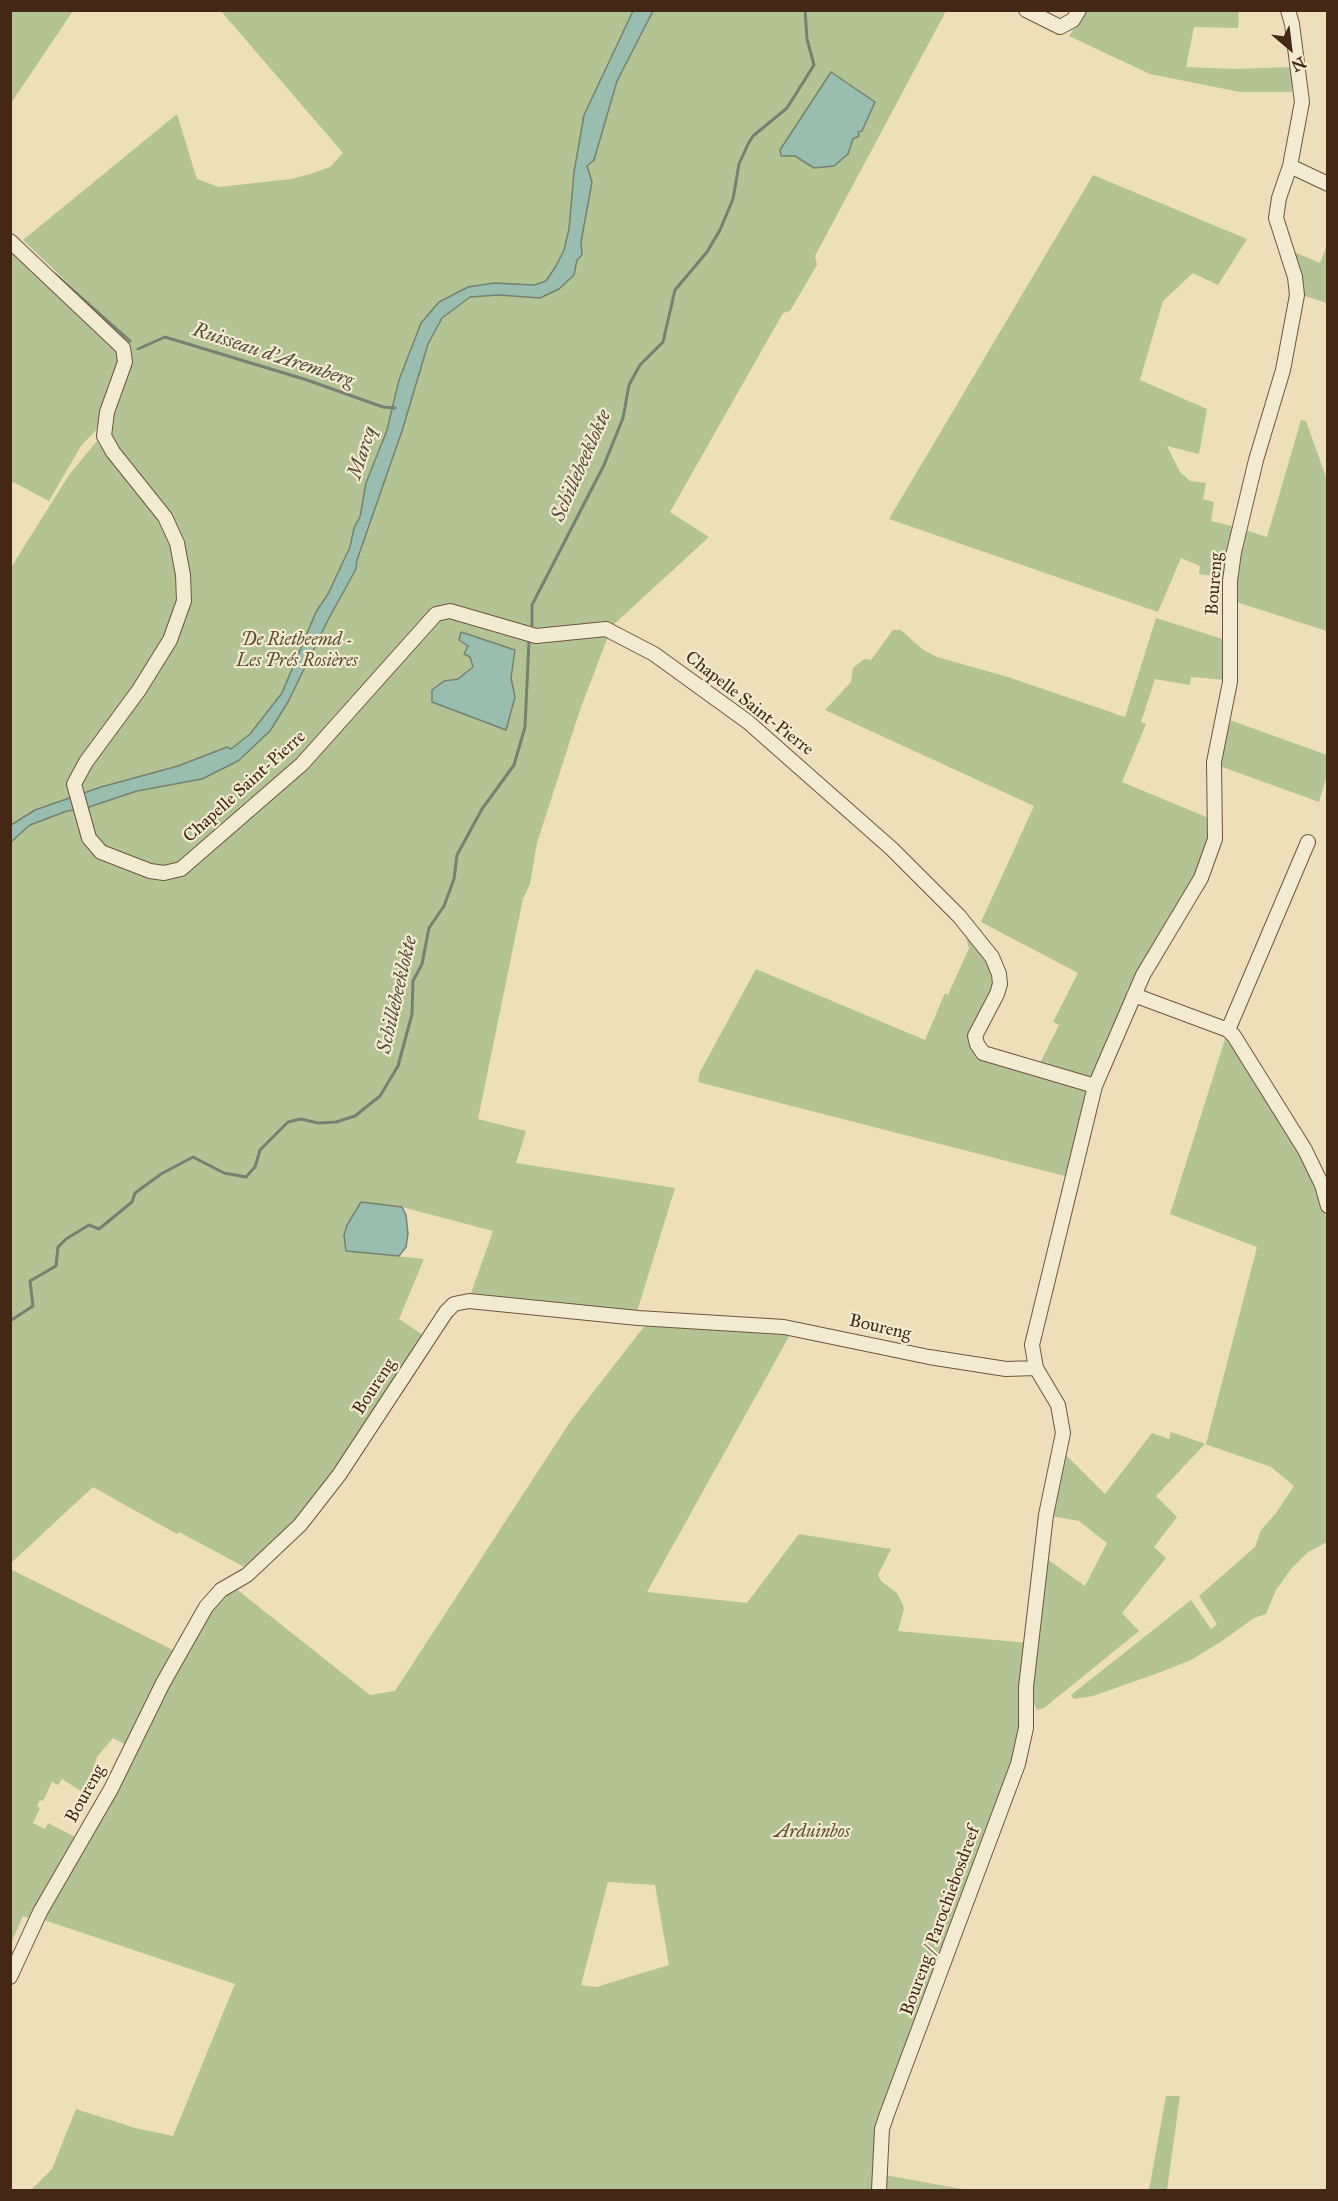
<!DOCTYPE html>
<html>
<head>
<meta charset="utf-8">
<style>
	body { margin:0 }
	#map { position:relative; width:1338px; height:2201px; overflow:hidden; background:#eddfba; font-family:"IM FELL Great Primer",serif }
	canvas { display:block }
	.frame { position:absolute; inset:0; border:12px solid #442815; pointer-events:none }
	.north { position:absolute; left:1260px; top:18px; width:60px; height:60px; -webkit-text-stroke:4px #f3ead2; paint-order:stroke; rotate:152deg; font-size:16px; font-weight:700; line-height:24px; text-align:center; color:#442815 }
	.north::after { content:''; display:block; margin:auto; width:21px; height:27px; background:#442815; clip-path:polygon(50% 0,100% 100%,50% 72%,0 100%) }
</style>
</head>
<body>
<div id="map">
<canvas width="1338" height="2201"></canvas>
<div class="frame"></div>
<div class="north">N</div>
</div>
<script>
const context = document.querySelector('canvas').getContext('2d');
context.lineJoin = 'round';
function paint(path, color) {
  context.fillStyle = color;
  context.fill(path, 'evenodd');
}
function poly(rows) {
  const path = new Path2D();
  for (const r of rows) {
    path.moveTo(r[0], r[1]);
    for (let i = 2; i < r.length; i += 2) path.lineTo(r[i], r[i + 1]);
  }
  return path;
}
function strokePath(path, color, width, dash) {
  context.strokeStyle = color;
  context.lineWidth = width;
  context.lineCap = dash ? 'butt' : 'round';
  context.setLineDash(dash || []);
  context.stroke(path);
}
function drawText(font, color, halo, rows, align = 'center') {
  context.font = font + ' "IM FELL Great Primer",serif';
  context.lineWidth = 4.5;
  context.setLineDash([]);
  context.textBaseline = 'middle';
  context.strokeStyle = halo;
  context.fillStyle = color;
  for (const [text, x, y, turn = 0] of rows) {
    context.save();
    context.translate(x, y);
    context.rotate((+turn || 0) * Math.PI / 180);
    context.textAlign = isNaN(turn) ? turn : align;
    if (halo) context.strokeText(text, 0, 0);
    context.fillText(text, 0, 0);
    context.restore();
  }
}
const green = poly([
	[11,10,73,11,11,103,10,11],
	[221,11,946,11,815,256,817,265,790,311,783,313,670,512,709,537,612,626,580,710,537,843,530,884,523,899,478,1119,526,1131,516,1163,675,1188,636,1315,470,1296,493,1231,402,1207,373,1205,356,1208,344,1235,346,1251,424,1259,399,1319,426,1337,301,1518,248,1569,179,1532,177,1534,93,1487,11,1563,10,569,69,475,101,436,128,362,88,309,91,305,23,240,177,114,197,179,219,187,291,179,310,174,330,167,343,153],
	[1085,11,1239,11,1238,28,1194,27,1186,67,1235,69,1292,67,1292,92,1240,92,1150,74,1069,36],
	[1093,175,1247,239,1218,285,1193,273,1163,301,1140,380,1207,409,1199,454,1167,446,1180,472,1190,481,1206,483,1203,499,1214,502,1211,521,1236,527,1226,578,1199,574,1200,566,1181,558,1158,612,889,519],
	[1327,245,1327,303,1302,295,1287,249,1320,263],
	[10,246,122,355,101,425,81,446,49,501,11,481],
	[1301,420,1306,421,1327,480,1327,631,1233,601,1234,579,1245,530,1267,537],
	[1156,618,1226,640,1227,680,1191,677,1190,685,1155,679,1141,722,1146,724,1122,782,1211,819,1208,851,1087,1088,1065,1176,698,1082,700,1072,756,969,925,1040,945,993,948,995,969,948,965,933,968,932,992,970,995,985,972,1035,970,1047,976,1052,1038,1067,1059,1025,1053,1022,1078,973,981,922,1034,806,825,710,851,682,853,668,864,659,871,660,893,630,901,630,922,649,937,657,1008,677,1125,717],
	[1227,719,1327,755,1327,775,1319,802,1217,765],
	[1226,1036,1286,1125,1319,1195,1327,1220,1327,1542,1308,1552,1291,1569,1276,1590,1266,1614,1254,1618,1222,1641,1191,1660,1158,1673,1093,1696,1074,1699,1071,1695,1191,1600,1211,1629,1217,1624,1199,1596,1255,1547,1261,1530,1276,1513,1294,1486,1271,1467,1205,1444,1156,1496,1177,1517,1154,1547,1166,1558,1122,1613,1139,1631,1044,1708,1037,1710,1030,1695,1047,1559,1085,1586,1107,1543,1079,1521,1051,1516,1065,1454,1105,1494,1152,1433,1169,1439,1171,1432,1206,1444,1257,1247,1170,1214],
	[646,1324,791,1333,647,1592,747,1603,799,1534,891,1549,878,1575,881,1581,897,1593,902,1603,904,1609,898,1631,1028,1643,1021,1724,1012,1763,880,2118,885,2175,967,2190,31,2190,52,2169,76,2109,135,2128,173,2136,235,1984,41,1919,204,1617,224,1594,235,1588,370,1695,395,1691,570,1422],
	[608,1882,655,1885,669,1965,596,1987,581,1985],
	[10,1569,177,1652,130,1747,113,1738,97,1757,93,1770,81,1791,62,1779,58,1785,52,1782,43,1801,40,1800,37,1806,40,1808,33,1823,45,1829,48,1823,79,1839,33,1920,23,1916,11,1943],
	[1166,2096,1180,2096,1167,2190,1149,2190]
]);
const water = poly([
	[633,11,653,11,617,81,594,160,587,166,592,182,581,242,582,255,577,260,574,275,559,289,540,298,499,295,470,297,442,318,428,344,402,431,357,560,356,569,328,620,288,702,270,731,238,761,202,779,137,791,83,809,67,811,30,825,11,842,11,825,35,810,101,787,178,766,227,747,231,749,250,734,282,693,316,612,328,594,350,547,354,528,360,517,366,483,387,430,399,380,421,323,439,302,468,287,494,283,534,285,546,281,556,266,564,250,569,229,574,172,584,115,633,11],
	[831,72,875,102,862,131,858,132,859,136,853,139,848,154,834,166,814,168,795,156,781,156,780,150,831,72],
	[461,632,515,650,511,678,515,697,506,730,432,702,432,690,444,681,458,679,473,667,470,657,464,654,468,646,459,640,461,632],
	[361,1202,402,1207,406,1215,408,1234,406,1247,399,1256,346,1251,344,1235,347,1225,361,1202]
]);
const stream = poly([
	[55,274,130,341],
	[138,349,165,337,307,380,383,407,395,408],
	[532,625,532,605,604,465,623,418,629,385,640,365,663,342,675,290,707,252,720,230,733,199,739,164,748,144,753,136,787,108,814,65,807,39,805,10],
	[10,1321,33,1306,30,1281,56,1266,58,1247,66,1239,89,1225,99,1229,132,1202,135,1193,161,1174,193,1157,224,1173,246,1177,255,1167,260,1150,288,1122,301,1119,318,1123,336,1122,355,1116,380,1096,398,1066,412,1014,413,981,422,964,429,928,444,906,454,879,457,855,482,809,514,765,525,727,529,641]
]);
const minor = poly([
	[1026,10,1060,27,1073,20,1079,10],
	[1290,166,1328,184],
	[10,241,123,348,125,362,107,412,104,436,113,452,165,517,177,543,183,575,184,601,170,640,139,690,86,762,74,784,89,838,101,852,150,871,164,873,181,869,302,764,436,614,450,611,536,636,606,629,654,654,748,722,892,849,959,916,992,957,999,974,1000,984,997,994,975,1036,977,1044,983,1053,1095,1086],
	[1134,995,1228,1030,1234,1036,1305,1150,1322,1185,1328,1206],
	[1228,1030,1308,842],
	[10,1977,40,1912,111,1789,163,1683,206,1607,221,1590,247,1575,300,1525,339,1475,446,1312,454,1304,469,1301,638,1318,784,1327,929,1357,1006,1369,1036,1368],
	[879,2190,882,2129,887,2114,1018,1764,1026,1728,1026,1687,1046,1515,1063,1433,1058,1405,1036,1368,1032,1345,1095,1086,1143,975,1201,878,1215,839,1214,762,1230,682,1230,581,1234,552,1256,460,1283,370,1297,295,1295,277,1276,218,1279,198,1290,166,1302,102,1292,24,1288,10]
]);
const streetNames = [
	["Boureng",1215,584,-86],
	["Chapelle Saint-Pierre",749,704,38],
	["Chapelle Saint-Pierre",245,787,-42],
	["Boureng",880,1328,13],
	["Boureng",375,1387,-57],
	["Boureng",86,1794,-61],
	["Boureng / Parochiebosdreef",941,1921,-70]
];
const parkNames = [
	["De Rietbeemd -",297,641],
	["Les Prés Rosières",297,662],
	["Arduinbos",812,1833]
];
const waterNames = [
	["Ruisseau d'Aremberg",273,356,18],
	["Marcq",363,453,-72],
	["Schillebeeklokte",582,466,-66],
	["Schillebeeklokte",398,995,-77]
];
paint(green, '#b4c393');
paint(water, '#99bdaf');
strokePath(water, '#778171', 1.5);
strokePath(stream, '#778171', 3);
strokePath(minor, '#6e563e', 16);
strokePath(minor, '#f3ead2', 14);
drawText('18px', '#442815', '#f3ead2', streetNames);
drawText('italic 18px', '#604f34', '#f3ead2', parkNames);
drawText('italic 20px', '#594d3c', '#f3ead2', waterNames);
</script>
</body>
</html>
